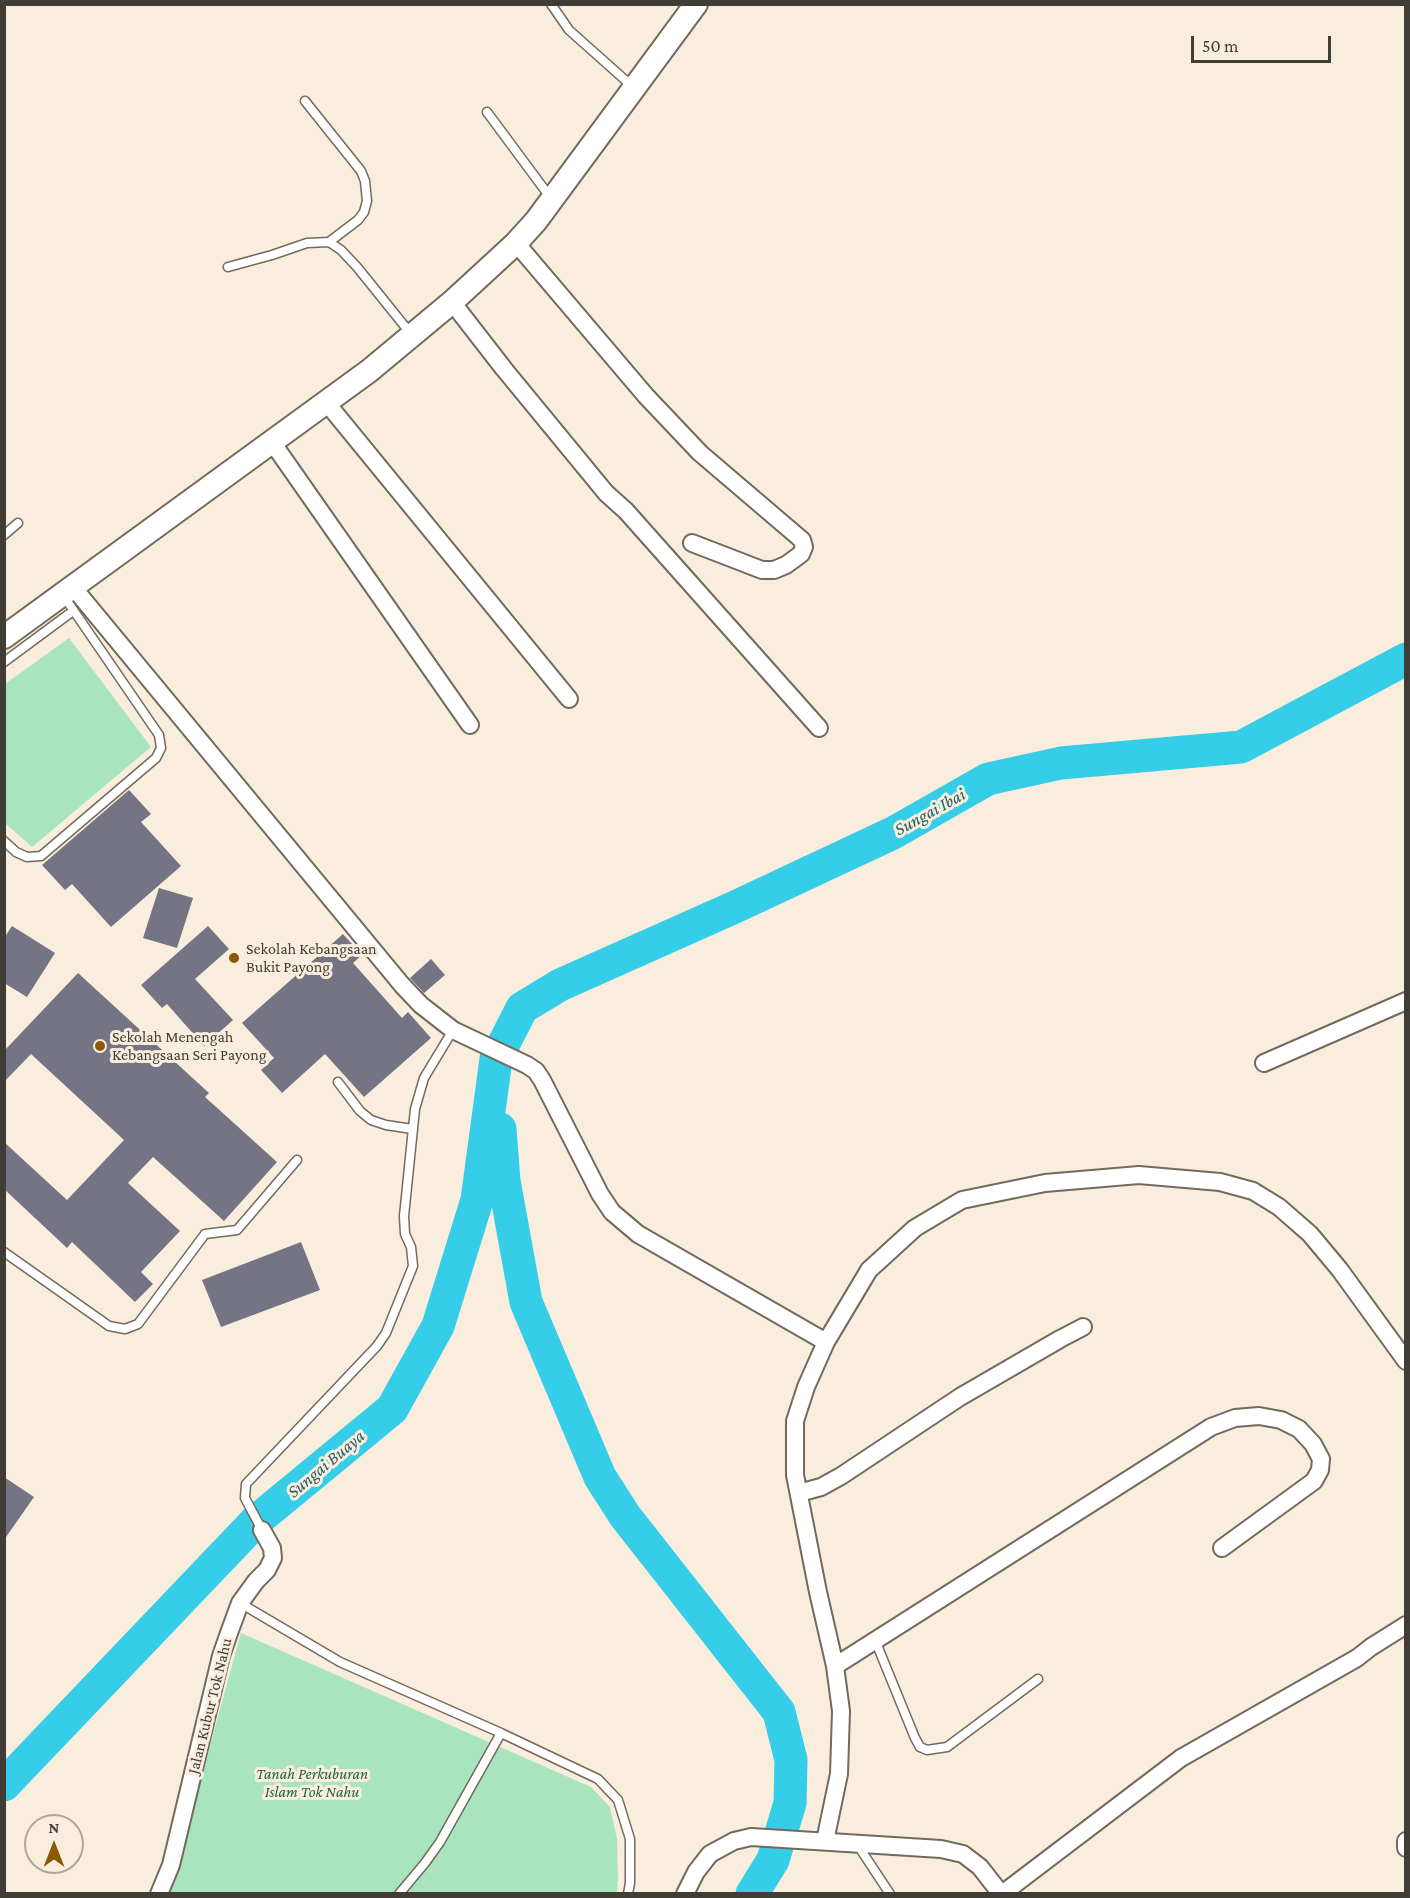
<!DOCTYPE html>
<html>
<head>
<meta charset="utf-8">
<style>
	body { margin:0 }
	#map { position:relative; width:1410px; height:1898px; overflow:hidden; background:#f9edde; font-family:"Crimson Pro",serif }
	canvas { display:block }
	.frame { position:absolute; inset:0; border:6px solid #403c36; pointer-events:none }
	.north { position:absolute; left:24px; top:1814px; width:60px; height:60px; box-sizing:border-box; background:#f9edde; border:2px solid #afa69b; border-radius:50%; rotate:0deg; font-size:16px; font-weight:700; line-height:24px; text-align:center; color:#403c36 }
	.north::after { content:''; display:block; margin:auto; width:21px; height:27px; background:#8c5904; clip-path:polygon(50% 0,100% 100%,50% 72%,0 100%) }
	.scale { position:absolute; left:1191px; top:36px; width:140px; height:27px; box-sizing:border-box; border:3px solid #403c36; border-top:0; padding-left:8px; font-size:18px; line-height:21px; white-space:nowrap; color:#403c36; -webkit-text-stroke:4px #f9edde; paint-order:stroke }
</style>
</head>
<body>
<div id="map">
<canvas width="1410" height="1898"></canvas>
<div class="frame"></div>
<div class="north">N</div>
<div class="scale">50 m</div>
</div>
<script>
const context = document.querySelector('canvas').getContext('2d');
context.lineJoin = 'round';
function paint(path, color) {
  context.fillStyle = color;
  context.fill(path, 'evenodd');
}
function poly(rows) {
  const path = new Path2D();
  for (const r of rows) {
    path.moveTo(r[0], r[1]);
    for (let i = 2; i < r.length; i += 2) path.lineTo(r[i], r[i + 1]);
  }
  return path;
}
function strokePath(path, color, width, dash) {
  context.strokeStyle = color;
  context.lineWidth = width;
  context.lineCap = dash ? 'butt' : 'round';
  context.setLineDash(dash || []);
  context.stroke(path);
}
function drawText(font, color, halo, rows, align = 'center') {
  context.font = font + ' "Crimson Pro",serif';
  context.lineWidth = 6;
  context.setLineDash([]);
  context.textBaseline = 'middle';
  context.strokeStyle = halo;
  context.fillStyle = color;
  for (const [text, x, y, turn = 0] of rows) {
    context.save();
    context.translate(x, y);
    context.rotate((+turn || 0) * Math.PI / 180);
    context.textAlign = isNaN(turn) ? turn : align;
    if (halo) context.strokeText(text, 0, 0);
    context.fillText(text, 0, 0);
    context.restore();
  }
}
const green = poly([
	[69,638,151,747,32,847,5,823,5,684],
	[241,1633,591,1787,610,1807,617,1839,618,1881,617,1893,169,1894]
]);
const river = poly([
	[500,1129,504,1181,526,1302,600,1477,625,1516,779,1712,791,1760,790,1803,773,1860,752,1894],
	[4,1785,256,1521,392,1409,438,1326,477,1200,496,1059,522,1008,560,985,735,907,893,833,988,779,1061,763,1241,747,1406,659]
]);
const building = poly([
	[129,790,151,814,141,822,181,866,111,927,72,884,65,890,42,865],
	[159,888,193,898,177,948,143,938],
	[12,926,55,953,27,997,4,983,4,938],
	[208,926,229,949,195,979,233,1020,204,1046,167,1004,162,1008,141,985],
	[343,934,362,955,353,963,402,1018,408,1012,431,1038,364,1097,325,1054,282,1093,261,1070,274,1058,242,1023],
	[431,959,445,975,424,993,410,978],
	[78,973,209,1093,205,1097,277,1162,224,1221,153,1157,128,1183,180,1231,141,1272,153,1284,135,1302,72,1242,67,1248,4,1189,4,1142,67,1200,124,1140,31,1054,4,1082,4,1051],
	[301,1242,320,1290,221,1327,202,1280],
	[4,1477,34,1497,4,1540]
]);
const lane = poly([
	[551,4,569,30,633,87],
	[305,101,361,171,365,181,367,201,364,212,358,220,329,242],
	[487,112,550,197],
	[228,267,272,255,307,243,329,242,341,250,357,267,411,334],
	[4,535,18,523],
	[4,662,73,611],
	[4,841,16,852,27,857,41,856,156,758,161,748,159,735,63,595],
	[338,1082,360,1111,371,1120,386,1125,412,1129],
	[4,1252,109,1326,125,1329,138,1324,205,1234,237,1230,297,1160],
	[262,1530,245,1498,246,1484,377,1346,386,1333,413,1266,411,1247,405,1234,404,1216,415,1109,424,1078,453,1030],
	[240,1603,340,1662,501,1733,598,1779,618,1800,630,1839,630,1883,628,1894],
	[875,1640,915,1738,920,1747,927,1750,947,1747,1038,1679],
	[857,1844,890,1894],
	[399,1894,425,1863,440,1842,501,1733]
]);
const street = poly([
	[516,243,646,396,700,453,802,540,804,547,801,554,786,565,774,570,762,570,692,543],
	[452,302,504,369,606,493,626,511,819,728],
	[326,402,569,699],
	[272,442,470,725],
	[73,587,402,985,421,1005,453,1030,527,1065,536,1071,542,1080,600,1194,612,1212,638,1234,826,1342],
	[1264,1063,1406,1001],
	[799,1493,821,1487,841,1476,960,1397,1060,1339,1083,1327],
	[835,1666,1211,1427,1235,1418,1259,1416,1281,1420,1299,1429,1313,1444,1321,1459,1320,1470,1314,1481,1222,1548],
	[825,1841,839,1774,841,1711,835,1666,818,1592,795,1475,795,1421,806,1387,826,1342,869,1270,915,1228,962,1200,1045,1183,1139,1175,1220,1182,1253,1191,1279,1207,1310,1234,1340,1270,1406,1361],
	[1406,1841,1406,1848],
	[159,1894,171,1865,221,1656,229,1633,240,1603,256,1581,267,1570,273,1558,272,1548,262,1530],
	[685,1894,696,1872,710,1854,734,1841,751,1837,941,1849,963,1854,980,1867,1001,1894],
	[1002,1894,1181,1758,1357,1658,1371,1647,1406,1625]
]);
const secondary = poly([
	[4,637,369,371,452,302,516,243,536,221,696,4]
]);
const markers = [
	[234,958,6,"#8c5904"],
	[100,1046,6,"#8c5904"]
];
const poiNames = [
	["Sekolah Kebangsaan",246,949],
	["Bukit Payong",246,967],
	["Sekolah Menengah",112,1037],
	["Kebangsaan Seri Payong",112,1055]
];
const streetNames = [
	["Jalan Kubur Tok Nahu",210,1706,-76]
];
const parkNames = [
	["Tanah Perkuburan",312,1774],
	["Islam Tok Nahu",312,1792]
];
const waterNames = [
	["Sungai Ibai",930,812,-29],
	["Sungai Buaya",326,1464,-40]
];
paint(green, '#a8e5be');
strokePath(river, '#35cde7', 33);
paint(building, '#747484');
strokePath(lane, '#73695c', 11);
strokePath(street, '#73695c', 20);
strokePath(secondary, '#73695c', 26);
strokePath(lane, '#fff', 8);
strokePath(street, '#fff', 16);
strokePath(secondary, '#fff', 22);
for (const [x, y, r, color] of markers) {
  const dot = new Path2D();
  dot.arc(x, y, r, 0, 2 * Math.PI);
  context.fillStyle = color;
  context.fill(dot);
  strokePath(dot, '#f9edde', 2);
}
drawText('16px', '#403c36', '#f9edde', poiNames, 'left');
drawText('16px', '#403c36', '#f9edde', streetNames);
drawText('italic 16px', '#1e6640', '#f9edde', parkNames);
drawText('italic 18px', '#225d68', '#f9edde', waterNames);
</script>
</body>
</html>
